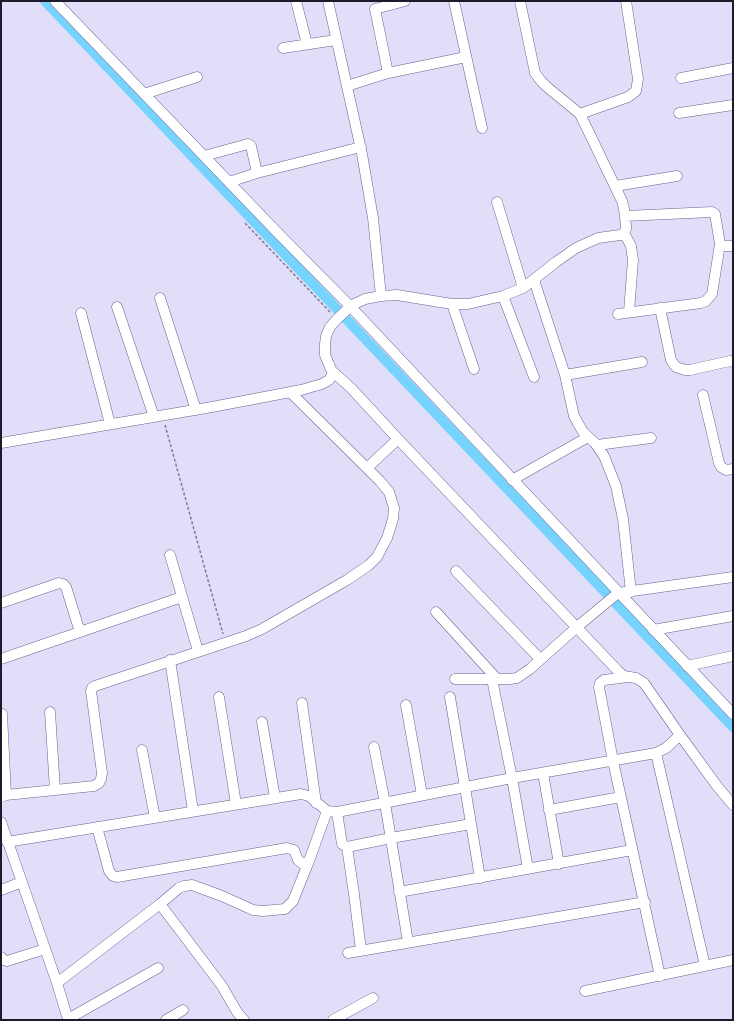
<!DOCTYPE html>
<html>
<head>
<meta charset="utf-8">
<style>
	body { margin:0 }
	#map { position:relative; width:734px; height:1021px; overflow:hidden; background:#e1defa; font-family:Poppins,sans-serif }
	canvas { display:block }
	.frame { position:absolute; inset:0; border:2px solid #1d1a2b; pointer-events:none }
</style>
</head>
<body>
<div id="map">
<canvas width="734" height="1021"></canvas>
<div class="frame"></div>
</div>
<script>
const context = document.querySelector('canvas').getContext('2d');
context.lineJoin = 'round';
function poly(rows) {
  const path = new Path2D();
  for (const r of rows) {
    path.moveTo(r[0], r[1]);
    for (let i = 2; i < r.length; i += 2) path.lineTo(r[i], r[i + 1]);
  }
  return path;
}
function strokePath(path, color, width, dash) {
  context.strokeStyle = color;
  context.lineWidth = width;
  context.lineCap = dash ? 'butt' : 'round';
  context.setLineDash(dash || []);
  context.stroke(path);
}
const canal = poly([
	[45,1,733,727]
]);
const path = poly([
	[245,223,330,312],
	[165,425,223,634]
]);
const minor = poly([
	[55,1,275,230,350,306,733,714],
	[296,1,307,44],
	[328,1,362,154,373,218,381,296],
	[454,1,482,128],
	[283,48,336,40],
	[388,73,375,9,405,1],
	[681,78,733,68],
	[347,86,388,73,466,57],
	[144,94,197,77],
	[679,113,733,105],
	[580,114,628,97,636,91,638,79,626,1],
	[204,156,248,144,251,146,257,173],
	[229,182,257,173,361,147],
	[615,186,677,176],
	[497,202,523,288],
	[625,216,712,212,715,214,720,244,724,246,733,246],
	[624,233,631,246,633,260,629,312],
	[534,280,565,375,574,416,583,432,595,443,604,456,616,486,623,519,631,592],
	[503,296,534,377],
	[160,298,196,410],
	[452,304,474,369],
	[117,307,154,417],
	[660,308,671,360,676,367,685,370,690,370,730,361,733,362],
	[81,313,110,424],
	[618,314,701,303,706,301,712,294,720,244],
	[332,371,351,388,398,439,618,671,624,676,636,678,644,683,680,735,717,786,733,805],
	[565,375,642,362],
	[703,395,719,463,721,467,726,470,733,469],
	[1,443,212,407,301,390,322,384,329,380,333,374,325,355,325,344,326,336,330,327,337,319,352,305,365,299,381,296,397,295,452,304,468,304,503,296,523,288,556,262,576,248,598,238,620,235,624,233,626,229,626,226,624,209,622,201,580,114,547,87,541,81,535,73,520,1],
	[597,445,651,438],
	[367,468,398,439],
	[512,480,588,437],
	[170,555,198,651],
	[456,571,540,659],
	[1,603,59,583,63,584,66,587,80,632],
	[436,612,497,679],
	[653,630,733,616],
	[1,659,182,597],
	[170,660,193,811],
	[687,666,733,656],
	[628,677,604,680,600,683,599,687,613,761,660,976],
	[455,679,510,679,517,678,530,669,577,627,618,593,733,577],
	[492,679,512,778,528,869],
	[219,697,236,804],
	[450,697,480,878],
	[302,703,316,803],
	[406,705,422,795],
	[50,712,55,790],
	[2,714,6,795],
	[262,722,275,798],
	[374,747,385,803,408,942],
	[142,750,155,818],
	[656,753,705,966],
	[543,773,559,864],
	[1,797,6,795,94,786,99,783,101,779,102,773,91,691,92,688,95,686,246,636,262,629,347,580,369,565,377,557,387,538,393,519,394,508,389,492,380,481,290,392],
	[549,810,621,797],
	[337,812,342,844,347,847,391,838,471,824],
	[1,822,57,983,66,1013,69,1020],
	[97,827,109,871,113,876,117,877,287,848,294,850,298,860,303,864,309,861,327,811],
	[7,842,301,794,309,796,327,811,337,812,512,778,656,753,666,748,680,735],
	[347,847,354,894,361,950],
	[1,890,22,882],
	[399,892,632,850],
	[160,904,222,986,237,1012,244,1020],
	[348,953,645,902],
	[1,957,4,960,7,961,45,949],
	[57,983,160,904,179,888,184,886,192,885,222,896,253,910,263,911,285,909,293,901,309,861],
	[585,991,733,960],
	[68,1019,158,968],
	[166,1020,183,1010],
	[333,1020,373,998]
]);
strokePath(canal, '#76d3fe', 10);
strokePath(minor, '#68628b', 11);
strokePath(path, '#7f7c92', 1.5, [3, 2]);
strokePath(minor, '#fff', 10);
</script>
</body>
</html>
